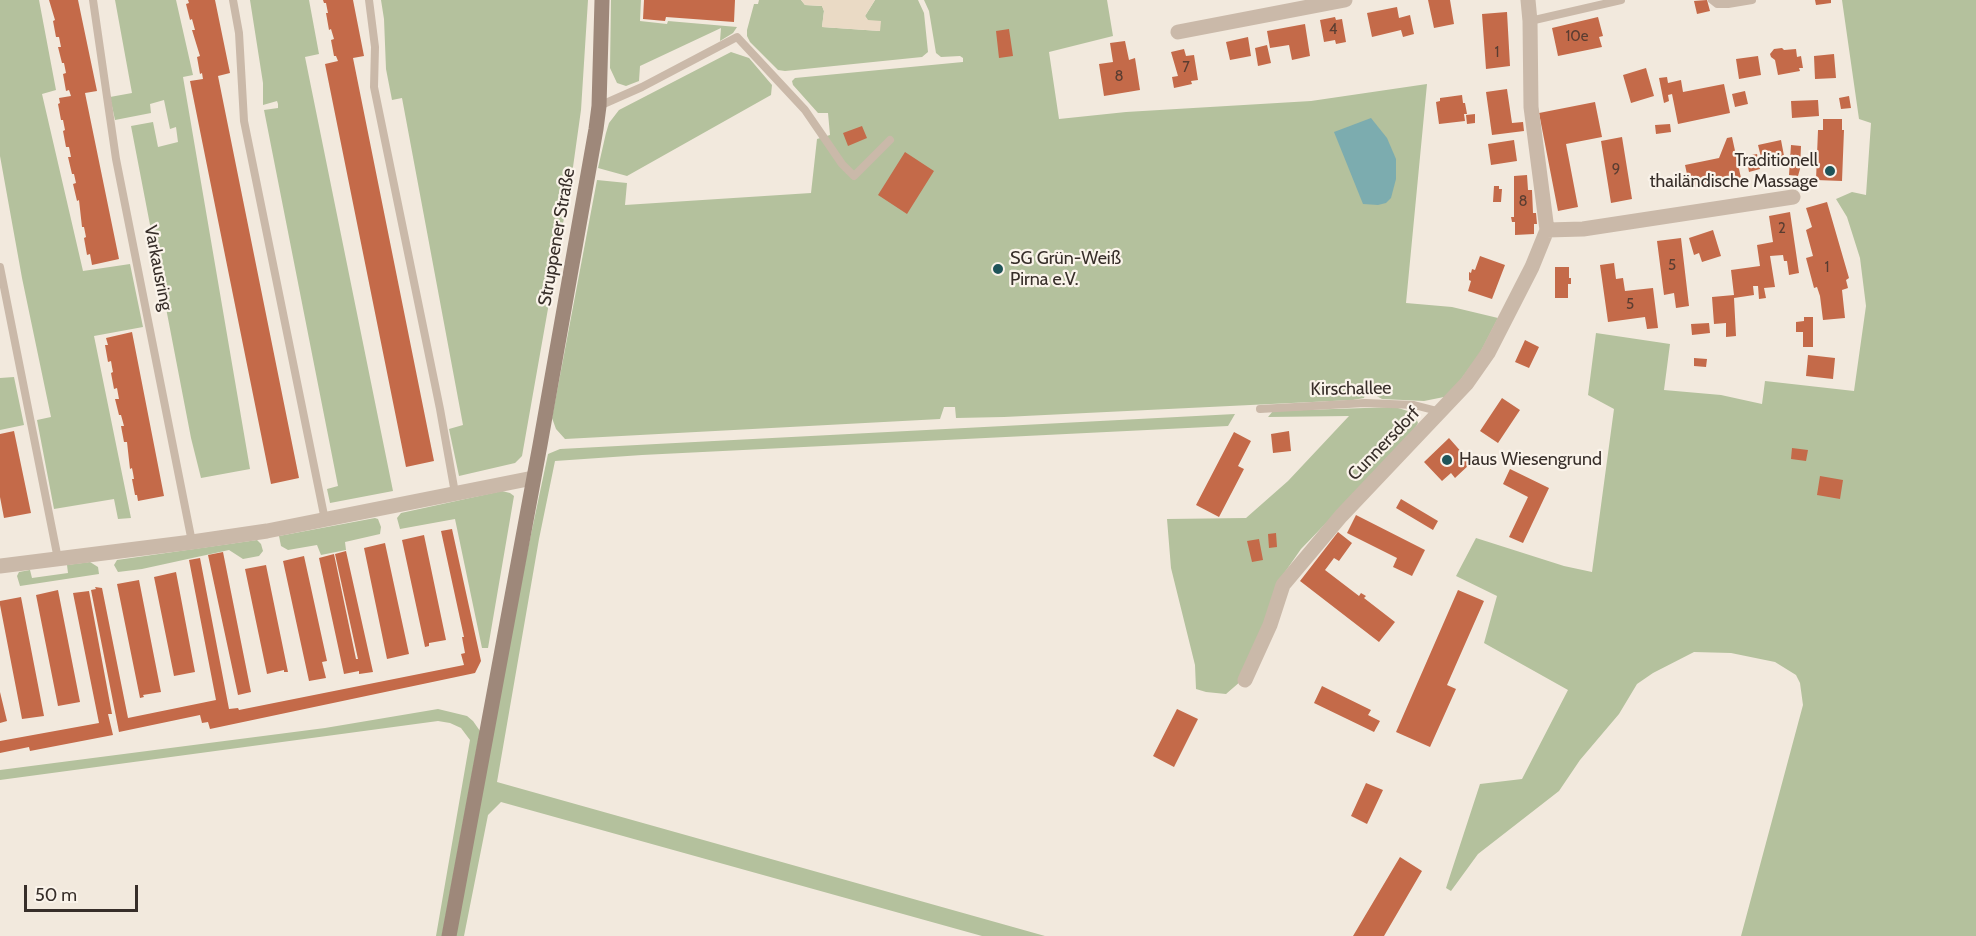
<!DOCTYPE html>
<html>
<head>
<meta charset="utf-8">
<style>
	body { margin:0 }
	#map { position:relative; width:1976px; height:936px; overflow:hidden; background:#f2e9dd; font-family:Cabin,sans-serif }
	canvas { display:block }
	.scale { position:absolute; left:24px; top:885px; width:114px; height:27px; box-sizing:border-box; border:3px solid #372e29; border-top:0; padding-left:8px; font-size:18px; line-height:21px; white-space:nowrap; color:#372e29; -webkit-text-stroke:4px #faf3ea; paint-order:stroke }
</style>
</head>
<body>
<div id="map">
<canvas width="1976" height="936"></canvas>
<div class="scale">50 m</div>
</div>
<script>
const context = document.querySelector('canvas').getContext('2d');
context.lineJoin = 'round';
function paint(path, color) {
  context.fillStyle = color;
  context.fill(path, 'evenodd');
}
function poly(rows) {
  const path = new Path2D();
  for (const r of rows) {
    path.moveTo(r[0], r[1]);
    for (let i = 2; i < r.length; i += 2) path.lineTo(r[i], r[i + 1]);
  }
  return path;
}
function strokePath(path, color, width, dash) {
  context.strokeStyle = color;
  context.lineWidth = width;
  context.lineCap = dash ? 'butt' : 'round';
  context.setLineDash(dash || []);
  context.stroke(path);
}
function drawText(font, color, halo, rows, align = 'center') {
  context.font = font + ' Cabin,sans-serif';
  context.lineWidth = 4.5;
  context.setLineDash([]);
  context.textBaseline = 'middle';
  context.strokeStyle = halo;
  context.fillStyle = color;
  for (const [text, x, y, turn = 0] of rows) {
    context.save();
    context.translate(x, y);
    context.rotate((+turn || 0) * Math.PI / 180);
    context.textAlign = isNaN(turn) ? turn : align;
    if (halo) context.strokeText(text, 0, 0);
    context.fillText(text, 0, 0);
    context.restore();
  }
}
const green = poly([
	[0,0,39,0,56,90,42,94,83,271,130,264,143,327,94,336,131,518,118,519,114,499,54,509,37,420,51,417,22,278,0,156],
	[115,0,176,0,193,75,183,77,250,469,201,478,191,438,131,126,153,122,158,147,178,142,176,127,170,129,164,100,150,104,151,113,115,120,110,97,132,93],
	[250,0,309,0,319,54,305,57,393,491,330,503,327,489,338,486,264,110,278,108,278,104,277,101,263,105,263,83],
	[381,0,588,0,581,110,573,167,522,456,515,463,459,476,449,429,463,425,402,98,392,100,386,69,384,19],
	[611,0,641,0,640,21,667,24,668,21,737,27,733,33,720,41,721,28,640,66,639,81,626,86,617,83,610,68],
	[759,0,801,0,805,5,822,6,824,11,822,27,880,31,880,21,868,21,865,16,875,0,918,0,924,13,928,52,922,57,785,71,778,70,750,42,747,36,747,30,754,4,758,4],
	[924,0,1107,0,1113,36,1049,52,1059,119,1126,112,1311,101,1427,84,1406,303,1452,307,1498,318,1480,353,1449,396,1424,401,1382,399,1375,395,1373,386,1367,386,1364,398,1353,400,1004,417,956,418,955,407,944,407,940,419,565,439,556,429,552,418,597,180,627,183,625,205,811,193,817,139,830,135,828,113,818,113,793,85,792,81,795,78,963,62,963,58,960,56,941,57,936,53,929,11],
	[1842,0,1976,0,1976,936,1741,936,1803,705,1800,683,1796,675,1775,662,1731,653,1694,652,1653,673,1637,684,1619,714,1580,760,1559,791,1478,854,1451,891,1446,888,1480,784,1522,779,1568,690,1484,643,1497,596,1456,576,1476,538,1564,566,1592,572,1614,409,1588,395,1596,333,1670,344,1664,390,1721,395,1762,404,1765,381,1854,391,1866,306,1860,258,1847,217,1836,199,1852,192,1866,195,1871,123,1859,119],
	[731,52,749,58,772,85,771,95,627,176,598,168,606,133,609,123,619,110],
	[14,377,24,425,0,430,0,378],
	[1395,407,1414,413,1418,423,1412,434,1301,549,1278,582,1267,617,1241,681,1226,694,1206,692,1196,689,1195,665,1171,568,1167,519,1246,518,1288,481,1349,416,1268,417,1273,411],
	[1235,414,1228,426,642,455,555,461,539,539,497,782,1045,936,982,936,501,802,488,815,464,936,455,936,526,558,548,454,560,449],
	[502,491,510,493,514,496,488,648,482,648,455,519,400,529,397,518,401,513],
	[375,518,378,519,381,527,380,534,345,542,346,550,321,555,317,545,288,550,281,546,279,536],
	[257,540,261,544,263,551,259,556,243,559,229,550,142,569,118,572,114,565,117,560],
	[90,562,98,567,99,574,20,586,17,576,19,572,30,570,32,578,68,573,67,565],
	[438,709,467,716,473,721,480,731,442,936,436,936,470,740,461,728,450,723,438,721,0,780,0,770,325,728]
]);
const plaza = poly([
	[801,0,875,0,865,16,868,20,881,21,880,31,822,27,824,11,822,6,805,5]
]);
const water = poly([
	[1371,118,1387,138,1396,159,1396,179,1391,198,1386,203,1378,205,1363,204,1334,132]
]);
const building = poly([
	[49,0,78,0,97,91,85,93,119,259,92,265,90,254,87,255,84,238,86,237,84,227,82,227,79,200,77,201,73,184,76,183,74,174,72,174,68,157,71,157,69,147,66,147,63,131,65,130,63,120,61,120,58,104,60,103,59,98,71,96,69,90,66,91,63,74,66,73,64,63,62,63,58,47,61,47,59,37,56,37,53,21,55,20],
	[188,0,215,0,230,73,218,76,299,478,271,484,190,81,203,79,202,73,200,74,197,57,200,56,192,30,195,30,192,19,190,20,186,4,189,3],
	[323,0,353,0,364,56,353,58,434,461,406,467,325,64,338,61,336,56,334,56,331,40,334,39,331,29,329,30,326,13,328,13,326,3,324,3],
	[644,0,735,0,734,22,666,17,665,21,643,19],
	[1428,0,1450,0,1454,24,1434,28],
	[1707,0,1710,11,1697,14,1694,1],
	[1815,0,1831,0,1831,3,1816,5],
	[1397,7,1399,18,1410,15,1414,34,1403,37,1401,30,1372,37,1367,13],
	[1507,12,1510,66,1486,69,1482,14],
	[1335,17,1336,20,1342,19,1346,42,1336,44,1335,40,1324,42,1320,20],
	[1598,17,1603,36,1599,37,1602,47,1558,56,1552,28],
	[1305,24,1310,56,1292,60,1289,45,1270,48,1267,31],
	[1009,29,1013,56,999,58,996,31],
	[1248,37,1251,56,1230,60,1226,42],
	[1125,41,1129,60,1135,58,1140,90,1104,96,1099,64,1113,62,1110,43],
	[1267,45,1271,63,1258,66,1255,48],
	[1782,48,1784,50,1796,49,1797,57,1801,56,1803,68,1799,68,1800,71,1778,75,1775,60,1771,57,1770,54,1774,49],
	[1184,49,1186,56,1194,55,1198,80,1191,81,1192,84,1174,88,1172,77,1178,76,1171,52],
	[1834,54,1836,78,1815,79,1814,56],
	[1758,56,1761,75,1739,79,1736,59],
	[1646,68,1654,96,1631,103,1623,75],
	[1667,77,1668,83,1681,80,1683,92,1724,84,1730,113,1678,124,1672,94,1668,95,1669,101,1664,103,1659,78],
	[1507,89,1512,123,1523,122,1524,131,1492,135,1486,92],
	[1745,91,1748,104,1735,107,1732,94],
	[1462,95,1463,103,1465,103,1467,114,1464,114,1465,121,1439,124,1436,102,1440,101,1440,98],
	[1849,96,1851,108,1841,109,1839,98],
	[1818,100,1819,116,1792,118,1791,101],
	[1595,102,1602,137,1566,144,1578,207,1558,211,1539,113],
	[1475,114,1475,123,1467,124,1466,115],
	[1823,119,1842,119,1842,130,1844,130,1842,181,1816,180,1818,130,1823,130],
	[1670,124,1671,132,1656,134,1655,125],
	[862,126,867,138,848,146,843,133],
	[1622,137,1632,199,1611,203,1601,141],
	[1732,137,1741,178,1690,188,1685,165,1719,158,1727,138],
	[1514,140,1517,161,1491,165,1488,144],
	[1781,140,1785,161,1763,165,1758,145],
	[1791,145,1801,146,1800,169,1798,176,1789,175],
	[905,152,934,171,907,214,878,195],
	[1757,154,1760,169,1749,172,1746,156],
	[1527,175,1528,190,1532,190,1533,213,1536,213,1537,224,1534,224,1534,234,1515,235,1515,222,1512,222,1511,217,1514,217,1514,176],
	[1494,186,1499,186,1499,189,1502,189,1501,202,1493,202],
	[1827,202,1849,278,1846,280,1848,288,1842,290,1845,318,1823,320,1820,296,1817,287,1814,288,1806,258,1813,256,1806,230,1812,227,1806,208],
	[1790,212,1799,273,1789,275,1787,261,1784,261,1783,255,1770,256,1775,287,1764,288,1766,298,1759,299,1758,286,1753,286,1754,295,1734,298,1736,336,1726,337,1726,323,1714,324,1712,297,1734,295,1731,270,1760,266,1757,245,1773,242,1769,216],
	[1713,230,1721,256,1702,262,1699,253,1694,255,1689,238],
	[1681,238,1689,306,1676,308,1674,293,1664,295,1657,241],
	[1480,256,1505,265,1492,299,1468,291,1471,281,1469,280,1469,272,1471,273,1472,269,1475,270],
	[1614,263,1616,279,1623,278,1625,291,1653,288,1658,328,1647,329,1645,317,1608,322,1600,265],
	[1555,267,1569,267,1569,278,1571,278,1571,284,1568,284,1568,298,1555,298],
	[1804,317,1813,317,1813,347,1803,347,1803,332,1796,332,1796,322,1804,321],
	[1709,323,1710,333,1692,335,1691,324],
	[132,332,164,496,138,501,137,495,135,495,132,479,134,479,133,473,132,468,130,469,127,442,124,442,121,426,124,426,121,415,119,415,115,399,119,399,117,388,114,389,111,373,113,372,112,367,111,361,108,362,105,345,108,345,106,338],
	[1525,340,1539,347,1529,368,1515,362],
	[1808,355,1835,358,1833,379,1806,376],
	[1694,358,1707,359,1706,367,1694,366],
	[1502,398,1520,410,1498,443,1480,431],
	[14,431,31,513,4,518,0,497,0,434],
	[1289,431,1291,451,1273,453,1271,434],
	[1234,432,1251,441,1238,466,1244,469,1219,517,1196,505],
	[1449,438,1471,463,1455,478,1451,473,1442,481,1424,462],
	[1792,448,1808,450,1806,461,1791,459],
	[1510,469,1549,488,1523,543,1509,537,1528,497,1503,484],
	[1820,476,1843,480,1840,499,1817,495],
	[1401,499,1438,521,1433,530,1396,508],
	[1356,515,1425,550,1412,576,1393,567,1397,558,1347,533],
	[452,529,481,661,475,673,210,729,208,722,202,723,200,715,119,732,91,590,96,589,95,587,102,588,128,718,216,700,189,560,200,558,229,709,238,708,239,710,464,665,461,654,465,653,462,637,464,637,441,531],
	[1338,532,1352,543,1339,561,1334,558,1325,570,1359,596,1361,593,1366,596,1364,598,1395,622,1379,642,1300,581],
	[1276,533,1277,547,1269,548,1268,534],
	[424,535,446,640,429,643,429,646,425,647,402,540],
	[1259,539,1263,560,1252,562,1247,541],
	[385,543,409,654,387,659,364,548],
	[346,551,373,672,359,674,359,671,344,674,319,558,334,554,356,659,358,659,335,554],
	[223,552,251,692,238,695,208,555],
	[304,556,327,661,322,662,326,678,309,681,283,561],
	[266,565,288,672,284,672,284,670,267,674,245,569],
	[176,572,195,672,174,676,154,577],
	[139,580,161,692,143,695,144,697,140,698,117,584],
	[58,590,80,702,58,706,36,595],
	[1458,590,1484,601,1447,685,1456,689,1430,747,1396,732],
	[89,591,112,714,108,714,113,735,30,751,29,747,0,753,0,741,99,723,73,593],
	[21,597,44,716,22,719,0,605,0,601],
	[1322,686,1371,710,1368,715,1380,721,1374,732,1314,703],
	[0,692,7,721,0,723],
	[1177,709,1198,719,1174,767,1153,756],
	[1366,783,1383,790,1367,824,1351,816],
	[1400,857,1422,871,1384,936,1353,936]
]);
const service = poly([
	[93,0,116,159,192,542],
	[233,0,239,33,244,121,325,520],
	[369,0,375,47,374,87,440,409,455,493],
	[1712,0,1717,4,1728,4,1752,0],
	[1530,21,1621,0],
	[599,106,642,87,737,37,805,110,842,164,854,176,890,140],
	[0,267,58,559],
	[1260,409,1365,403,1414,405,1441,412]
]);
const minor = poly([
	[1178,32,1345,0],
	[1547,230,1583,229,1793,197],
	[0,566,192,542,267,531,533,478],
	[1245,680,1270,625,1283,585,1341,516,1467,383,1488,353,1532,267,1547,230,1531,107,1530,21,1528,0]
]);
const secondary = poly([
	[449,936,540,445,596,129,599,106,602,0]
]);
const markers = [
	[1830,171,6,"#1f5459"],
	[998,269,6,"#1f5459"],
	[1447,460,6,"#1f5459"]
];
const numberNames = [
	["4",1333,30],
	["10e",1577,37],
	["1",1497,53],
	["7",1186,68],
	["8",1119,77],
	["9",1616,170],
	["8",1523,202],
	["2",1782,229],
	["5",1672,266],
	["1",1827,268],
	["5",1630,305]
];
const poiNames = [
	["Traditionell",1818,161,"right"],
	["thailändische Massage",1818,182,"right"],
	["SG Grün-Weiß",1010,259],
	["Pirna e.V.",1010,280],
	["Haus Wiesengrund",1459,460]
];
const streetNames = [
	["Struppener Straße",557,237,-80],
	["Varkausring",158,268,79],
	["Kirschallee",1351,389,-1],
	["Cunnersdorf",1384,444,-46]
];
paint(green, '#b4c19d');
paint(plaza, '#eadac5');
paint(water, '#7cacaf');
paint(building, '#c46a49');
strokePath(service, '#cab9a9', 8);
strokePath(minor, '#cab9a9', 15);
strokePath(secondary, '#9e887a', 15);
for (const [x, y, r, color] of markers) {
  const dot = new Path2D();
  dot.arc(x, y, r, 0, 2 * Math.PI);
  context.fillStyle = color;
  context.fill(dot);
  strokePath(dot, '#faf3ea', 2);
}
drawText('15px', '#5a3d31', null, numberNames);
drawText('18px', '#372e29', '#faf3ea', poiNames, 'left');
drawText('18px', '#372e29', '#faf3ea', streetNames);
</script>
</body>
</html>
